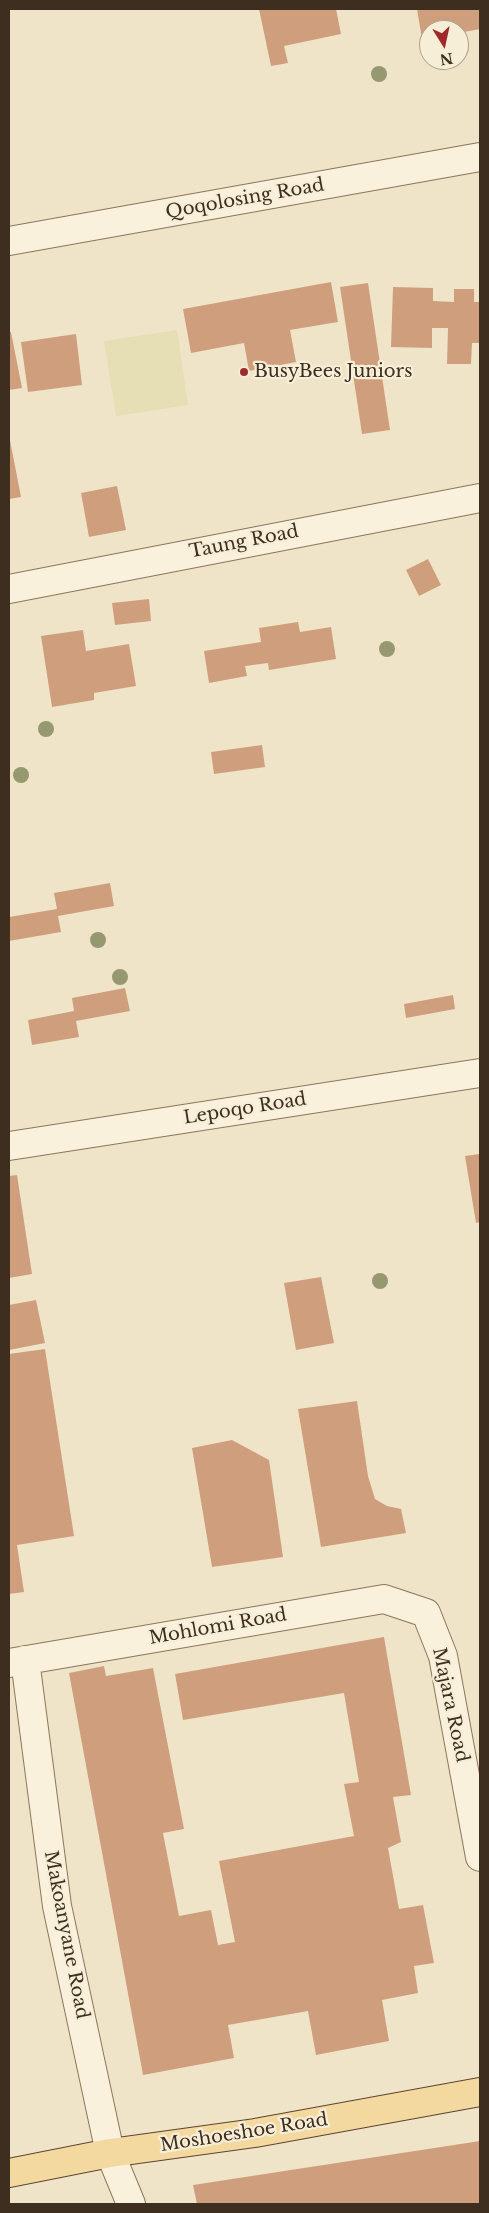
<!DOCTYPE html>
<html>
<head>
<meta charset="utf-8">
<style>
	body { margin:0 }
	#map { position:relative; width:489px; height:2213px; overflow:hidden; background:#f0e4c8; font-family:"Libre Baskerville",serif }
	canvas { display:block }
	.frame { position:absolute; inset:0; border:10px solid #3d2e20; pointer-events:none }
	.north { position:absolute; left:419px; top:20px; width:50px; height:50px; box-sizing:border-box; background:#f7eed8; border:1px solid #ada18e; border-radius:50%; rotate:170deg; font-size:14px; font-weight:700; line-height:20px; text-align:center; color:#3d2e20 }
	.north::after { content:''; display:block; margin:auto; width:18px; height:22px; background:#9e2a2b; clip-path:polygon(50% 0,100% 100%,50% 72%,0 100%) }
</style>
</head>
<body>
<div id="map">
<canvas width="489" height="2213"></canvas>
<div class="frame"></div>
<div class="north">N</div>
</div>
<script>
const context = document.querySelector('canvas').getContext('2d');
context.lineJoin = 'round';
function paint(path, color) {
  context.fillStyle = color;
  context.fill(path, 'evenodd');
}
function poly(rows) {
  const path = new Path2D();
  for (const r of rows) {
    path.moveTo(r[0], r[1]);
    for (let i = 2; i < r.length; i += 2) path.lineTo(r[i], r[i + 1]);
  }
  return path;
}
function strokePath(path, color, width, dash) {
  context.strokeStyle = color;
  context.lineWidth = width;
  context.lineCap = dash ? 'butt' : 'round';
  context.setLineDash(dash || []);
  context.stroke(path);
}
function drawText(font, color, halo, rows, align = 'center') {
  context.font = font + ' "Libre Baskerville",serif';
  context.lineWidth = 4.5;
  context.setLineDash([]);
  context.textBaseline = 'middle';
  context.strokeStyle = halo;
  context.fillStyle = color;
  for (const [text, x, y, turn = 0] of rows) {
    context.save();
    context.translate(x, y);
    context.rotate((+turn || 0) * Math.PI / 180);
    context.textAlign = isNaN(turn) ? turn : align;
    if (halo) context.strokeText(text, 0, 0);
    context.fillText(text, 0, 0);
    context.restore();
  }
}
const farmland = poly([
	[177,330,188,405,116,416,104,341]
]);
const building = poly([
	[259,9,336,9,341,34,284,46,288,63,271,66],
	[417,9,480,9,480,29,459,33,459,30,429,30,429,37,422,39],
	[331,282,338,322,290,330,296,362,249,371,244,343,191,353,183,309],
	[368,283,390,430,362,434,340,287],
	[393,287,433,288,433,301,454,302,454,289,474,289,474,302,480,302,480,343,472,343,471,364,447,364,448,328,432,328,432,348,391,347],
	[9,332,11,332,22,388,9,390],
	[76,334,82,385,28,392,21,342],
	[9,435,21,497,9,499],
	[117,486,126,530,89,537,81,493],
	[428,559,441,585,419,596,406,570],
	[149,599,151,621,115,625,112,603],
	[298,622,300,632,331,627,336,659,269,670,268,663,245,666,247,676,209,683,204,651,261,642,259,628],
	[83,630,86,651,129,644,136,686,94,693,94,700,52,707,41,636],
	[262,745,265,767,214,774,211,752],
	[110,883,114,906,58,916,61,932,9,941,9,917,57,909,54,893],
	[125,988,130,1011,76,1021,79,1037,32,1045,28,1020,74,1011,72,998],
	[453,995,455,1009,406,1018,404,1004],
	[480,1154,480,1222,476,1223,465,1156],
	[17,1175,32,1274,9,1278,9,1176],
	[321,1277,334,1343,296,1350,284,1283],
	[36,1300,45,1343,9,1350,9,1305],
	[45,1349,74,1536,17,1545,24,1592,9,1594,9,1354],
	[357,1401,368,1476,375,1499,387,1506,401,1509,406,1533,321,1547,298,1409],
	[232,1440,269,1460,283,1557,212,1567,192,1448],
	[384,1637,411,1795,393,1797,401,1842,388,1848,399,1909,423,1905,434,1963,414,1966,418,1993,382,2000,389,2041,316,2055,308,2011,228,2025,234,2058,143,2075,69,1673,104,1666,106,1676,153,1668,184,1829,163,1833,179,1916,211,1910,218,1945,235,1942,219,1861,354,1836,344,1784,359,1782,344,1693,183,1720,175,1674],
	[480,2141,480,2204,197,2204,193,2185]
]);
const minor = poly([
	[9,241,480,157],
	[9,589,480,498],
	[9,1146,480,1073],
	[25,1660,57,1906,110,2153,131,2204],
	[9,1663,384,1599,426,1613,443,1656,480,1857]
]);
const major = poly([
	[9,2173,110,2153,255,2133,480,2092]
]);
const trees = [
	[379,74],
	[387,649],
	[46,729],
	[21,775],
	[98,940],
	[120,977],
	[380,1281]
];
const markers = [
	[244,372,5,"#9e2a2b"]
];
const streetNames = [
	["Qoqolosing Road",245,199,-10],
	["Taung Road",244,542,-11],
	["Lepoqo Road",245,1109,-9],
	["Mohlomi Road",218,1627,-10],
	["Majara Road",450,1705,78],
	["Makoanyane Road",66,1935,79],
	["Moshoeshoe Road",244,2133,-9]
];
const poiNames = [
	["BusyBees Juniors",254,372]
];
paint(farmland, '#e6deb5');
paint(building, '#cf9f7d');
strokePath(minor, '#8d765c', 30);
strokePath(major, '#5b4430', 30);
strokePath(minor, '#faf1dc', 28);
strokePath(major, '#f3d9a0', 28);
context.fillStyle = '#96986f';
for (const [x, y] of trees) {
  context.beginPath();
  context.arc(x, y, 8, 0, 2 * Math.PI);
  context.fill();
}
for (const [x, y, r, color] of markers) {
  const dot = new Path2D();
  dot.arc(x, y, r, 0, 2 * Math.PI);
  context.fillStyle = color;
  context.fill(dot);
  strokePath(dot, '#f7eed8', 2);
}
drawText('18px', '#3d2e20', '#f7eed8', streetNames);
drawText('18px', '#3d2e20', '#f7eed8', poiNames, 'left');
</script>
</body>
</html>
